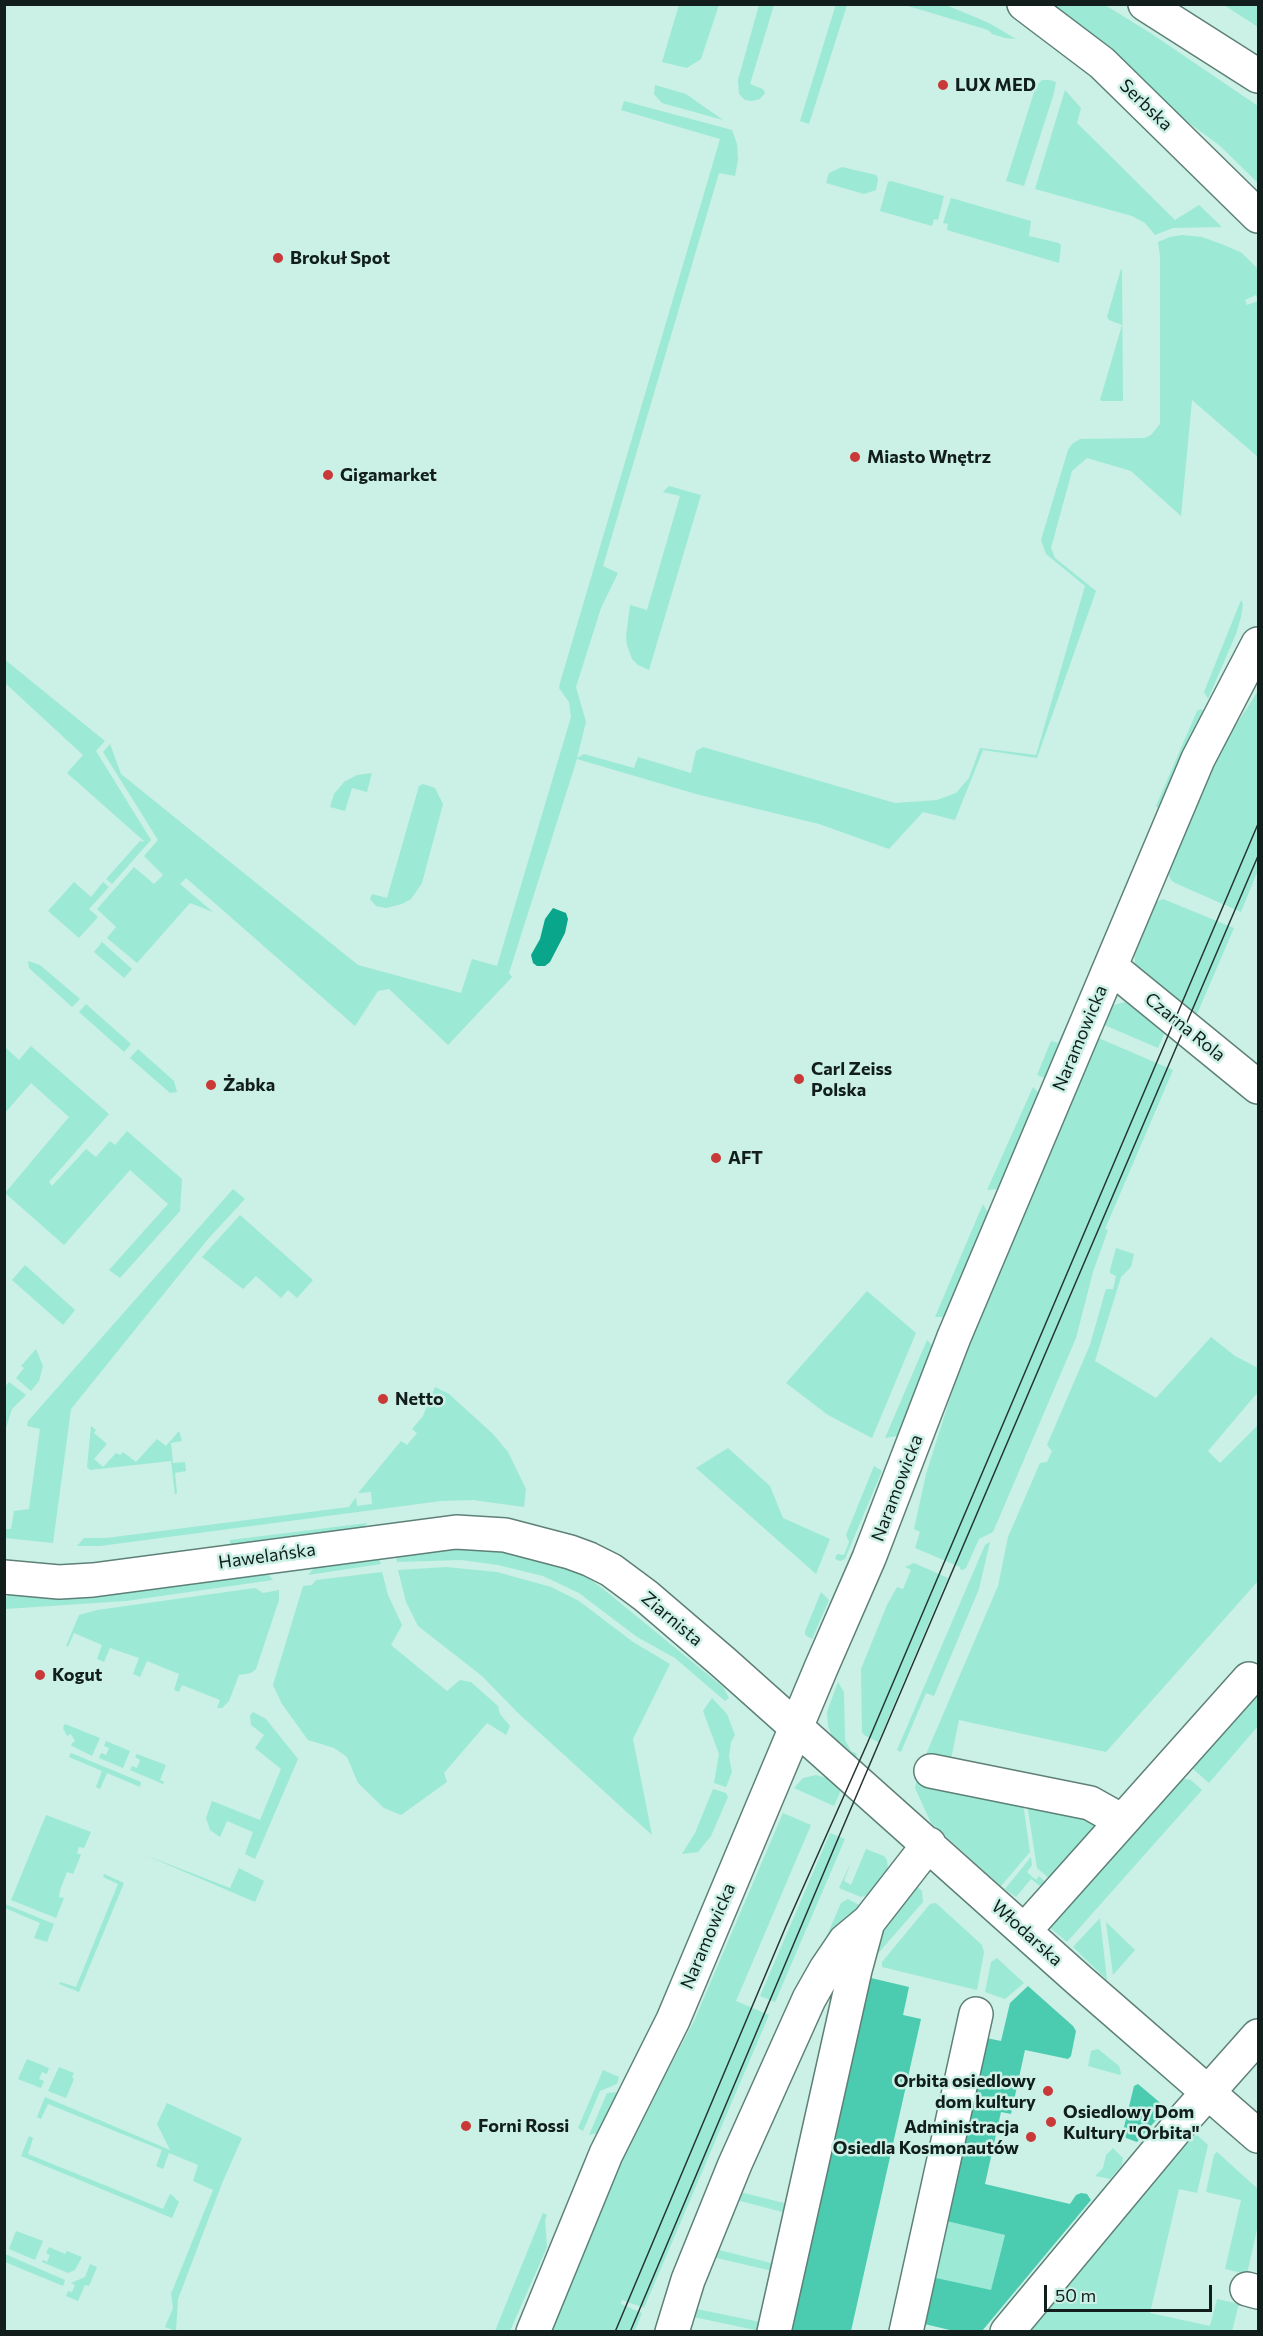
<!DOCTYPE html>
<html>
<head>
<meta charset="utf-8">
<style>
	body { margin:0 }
	#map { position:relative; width:1263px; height:2336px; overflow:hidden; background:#cbf0e5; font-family:Commissioner,sans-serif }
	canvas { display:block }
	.frame { position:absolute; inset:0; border:6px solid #111e1b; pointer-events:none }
	.scale { position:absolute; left:1044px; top:2285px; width:168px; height:27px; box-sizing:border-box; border:3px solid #111e1b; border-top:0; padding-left:8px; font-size:18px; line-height:21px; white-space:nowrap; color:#111e1b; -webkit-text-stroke:4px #cbf0e5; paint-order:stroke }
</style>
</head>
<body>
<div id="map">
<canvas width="1263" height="2336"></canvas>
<div class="frame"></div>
<div class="scale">50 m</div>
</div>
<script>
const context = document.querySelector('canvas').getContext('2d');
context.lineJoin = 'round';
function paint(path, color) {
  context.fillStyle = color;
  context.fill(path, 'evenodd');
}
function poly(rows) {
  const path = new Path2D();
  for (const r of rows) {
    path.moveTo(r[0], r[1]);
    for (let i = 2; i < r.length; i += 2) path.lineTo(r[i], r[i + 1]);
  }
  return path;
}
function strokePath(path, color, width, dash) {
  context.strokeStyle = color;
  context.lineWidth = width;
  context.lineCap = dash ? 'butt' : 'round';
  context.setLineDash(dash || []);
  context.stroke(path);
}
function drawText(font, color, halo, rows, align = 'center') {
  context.font = font + ' Commissioner,sans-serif';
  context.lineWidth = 5;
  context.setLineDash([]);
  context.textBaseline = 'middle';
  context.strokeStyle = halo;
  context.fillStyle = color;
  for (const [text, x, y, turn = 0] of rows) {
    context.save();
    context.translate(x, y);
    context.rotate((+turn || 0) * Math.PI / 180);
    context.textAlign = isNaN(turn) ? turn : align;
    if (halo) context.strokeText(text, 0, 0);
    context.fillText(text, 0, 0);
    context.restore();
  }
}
const green = poly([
	[836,4,847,5,809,124,800,121],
	[679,5,719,5,701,59,687,68,662,62],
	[759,5,774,5,750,84,763,89,765,93,760,99,751,101,745,100,739,94,738,80],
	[905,5,946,5,989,23,1016,39,1005,38,992,34,988,30],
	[1044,5,1105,5,1152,34,1258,106,1258,183,1219,145,1158,100],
	[1224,5,1258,5,1258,27],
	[1042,80,1049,80,1056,82,1054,93,1024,186,1006,181,1036,86],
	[655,85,686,94,723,120,662,103,654,94],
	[1065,90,1081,108,1077,123,1175,220,1199,205,1222,227,1173,228,1155,235,1145,223,1132,216,1035,189],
	[624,101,732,130,737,144,738,160,735,176,719,173,603,566,618,573,601,608,576,687,586,722,577,758,584,754,634,768,638,757,691,773,696,751,703,747,895,803,937,800,956,793,969,778,980,748,1036,755,1085,586,1046,554,1041,540,1068,450,1072,444,1080,439,1145,438,1151,435,1160,424,1160,256,1158,242,1170,237,1182,235,1202,237,1224,245,1242,253,1258,269,1258,300,1256,295,1245,300,1247,305,1258,301,1258,457,1192,400,1181,516,1131,471,1087,458,1072,471,1051,548,1055,558,1096,591,1037,758,983,750,955,820,923,812,889,849,819,824,696,794,577,759,509,973,512,977,448,1045,389,989,378,991,355,1026,186,878,180,884,213,912,190,903,137,963,107,938,116,927,97,909,134,867,154,884,163,875,144,856,158,840,103,752,110,744,121,774,358,965,461,993,472,959,497,966,571,717,569,702,559,688,560,683,720,139,621,110],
	[842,167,876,175,878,179,876,190,864,194,826,183,829,173],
	[891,181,944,196,938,220,934,219,932,226,880,211,888,182],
	[951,198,1031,221,1029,236,1059,243,1061,246,1059,263,947,230,948,224,943,223],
	[1121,269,1122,270,1123,401,1102,401,1100,400,1122,325,1109,320,1107,317],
	[669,486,701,495,649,670,638,665,632,659,627,645,626,637,630,605,647,610,680,496,663,492],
	[1241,600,1243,604,1241,617,1236,634,1208,699,1204,692],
	[4,659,105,741,96,751,151,840,112,884,106,879,140,841,145,842,67,773,83,755,5,683],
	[1258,691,1258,870,1241,912,1175,883,1171,880,1167,871,1212,766,1230,734],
	[1201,709,1204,711,1159,809,1156,806,1197,711],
	[372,773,367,792,352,788,345,811,330,807,334,794,344,782,357,775],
	[423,784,435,788,443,804,422,883,411,899,402,904,386,908,376,906,370,899,372,894,387,898,419,786],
	[74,882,91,897,103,882,109,887,89,909,98,917,79,938,48,911],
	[1163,899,1234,928,1197,1014,1177,1005,1137,969,1135,963,1134,951,1154,903],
	[102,942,132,969,124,978,94,952],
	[28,961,40,965,80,999,72,1007,29,968],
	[1129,1001,1167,1027,1158,1048,1102,1024,1109,1010,1114,1005],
	[86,1004,131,1044,124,1052,79,1012],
	[1067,1023,1070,1025,1047,1077,1045,1078,1037,1075,1051,1041,1058,1043],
	[1096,1037,1173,1070,1105,1229,1108,1230,1093,1272,1076,1338,993,1532,979,1539,966,1568,962,1570,960,1569,960,1567,915,1548,920,1532,914,1529,926,1474,965,1351],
	[31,1046,109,1114,49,1182,52,1186,86,1149,96,1157,110,1141,115,1145,127,1131,182,1179,180,1211,120,1278,109,1270,168,1204,130,1170,64,1245,5,1193,69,1117,31,1083,5,1113,5,1047,19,1060],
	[138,1049,174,1081,177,1092,170,1093,130,1058],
	[1033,1087,1040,1094,999,1189,987,1190],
	[233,1189,245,1199,208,1239,71,1409,53,1543,5,1538,5,1529,11,1529,14,1511,29,1509,40,1429,27,1426,28,1421],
	[983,1204,989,1215,945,1317,935,1317],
	[240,1215,313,1280,297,1298,288,1290,281,1298,256,1276,243,1289,202,1257],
	[1116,1248,1134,1254,1131,1267,1121,1277,1095,1361,1156,1398,1211,1337,1235,1356,1258,1368,1258,1392,1208,1451,1220,1463,1258,1425,1258,1581,1106,1752,959,1720,951,1759,927,1759,927,1752,998,1586,1008,1537,1040,1463,1047,1462,1052,1451,1047,1445,1090,1345,1105,1292,1106,1289,1113,1289,1116,1276,1110,1273,1110,1270],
	[25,1265,75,1310,63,1325,12,1280],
	[867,1291,916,1333,872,1438,828,1415,786,1383],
	[927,1340,934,1347,897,1436,885,1438],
	[36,1349,43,1366,39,1381,31,1391,16,1378,24,1368,21,1366],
	[9,1382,26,1395,12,1409,5,1431,5,1387],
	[435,1387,449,1394,493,1434,508,1452,526,1489,524,1507,473,1500,441,1501,100,1546,77,1546,84,1538,106,1538,349,1507,356,1497,357,1506,372,1504,371,1492,358,1493,401,1441,407,1445,417,1433,412,1429,423,1416],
	[91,1426,96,1430,94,1433,107,1444,94,1459,103,1467,116,1453,120,1455,123,1452,136,1462,157,1439,166,1446,179,1431,182,1441,171,1443,173,1463,185,1462,186,1471,175,1473,177,1493,175,1495,171,1461,90,1470,87,1467],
	[728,1448,770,1486,783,1518,830,1539,816,1574,696,1468],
	[874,1466,882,1471,845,1559,840,1561,835,1559,837,1554,844,1555,849,1542,846,1535],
	[367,1523,361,1532,241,1550,230,1543,230,1540],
	[467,1541,578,1571,602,1588,723,1687,729,1698,725,1701,675,1658,637,1637,579,1593,543,1576,498,1565,461,1560,397,1562,396,1556],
	[990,1542,979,1589,934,1696,926,1693,901,1752,897,1750,903,1736,985,1545],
	[377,1555,381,1564,308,1575,319,1562],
	[914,1563,948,1578,878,1742,864,1735,862,1732,861,1669,887,1605,897,1587,903,1589,911,1570,905,1567],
	[446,1567,497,1572,551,1587,579,1601,633,1642,670,1664,633,1739,652,1835,518,1713,482,1676,418,1626,406,1602,398,1570],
	[265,1571,273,1580,126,1601,5,1609,5,1598,13,1592],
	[382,1572,388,1595,402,1625,391,1645,447,1691,460,1680,471,1682,498,1706,500,1714,510,1726,506,1735,487,1723,444,1773,447,1782,401,1815,384,1808,358,1783,347,1757,334,1748,308,1740,282,1704,273,1685,303,1586,312,1585,316,1580],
	[255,1588,263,1593,279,1590,279,1600,256,1669,251,1673,239,1675,229,1701,222,1708,217,1708,220,1700,182,1685,179,1692,174,1690,179,1674,147,1661,140,1677,133,1674,139,1658,110,1648,104,1662,97,1659,102,1645,74,1633,68,1647,66,1646,79,1615,97,1610],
	[821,1592,829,1600,812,1639,805,1635,805,1631],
	[1258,1677,1258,1726,1209,1783,1184,1761],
	[838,1682,844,1692,845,1740,851,1751,857,1754,855,1760,833,1739,828,1726,827,1712],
	[712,1698,727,1714,735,1735,731,1742,729,1757,732,1772,726,1787,714,1783,719,1754,703,1711],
	[253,1712,266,1719,298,1759,255,1859,245,1854,253,1832,227,1821,220,1837,210,1830,206,1818,212,1801,260,1820,281,1769,255,1748,264,1735,251,1725,250,1716],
	[65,1724,100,1738,92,1756,72,1746,71,1744,75,1741,71,1734,67,1736,63,1728],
	[106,1741,130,1751,123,1768,99,1758,101,1753,106,1755,109,1748,104,1746],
	[71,1753,141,1782,140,1787,107,1773,100,1789,96,1787,102,1771,69,1757],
	[137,1754,166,1765,160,1780,164,1782,163,1784,130,1770,132,1766,137,1768,140,1760,135,1757],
	[816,1775,830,1779,842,1788,834,1806,794,1788,803,1778],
	[1169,1776,1191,1780,1202,1790,1067,1942,1041,1920],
	[917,1778,1022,1796,1030,1852,1001,1886,931,1823,915,1788],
	[713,1789,726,1793,728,1797,711,1836,698,1852,682,1854,695,1833],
	[1026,1797,1104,1826,1057,1885,1037,1868],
	[783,1813,811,1825,736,2001,769,2015,644,2308,622,2300,621,2304,642,2313,635,2331,549,2332,623,2155,694,2021],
	[46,1815,91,1832,84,1848,79,1847,77,1853,81,1855,73,1874,67,1872,60,1890,59,1897,64,1898,56,1918,11,1900],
	[830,1833,845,1839,775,2002,760,1996],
	[866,1849,884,1856,887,1860,888,1869,868,1895,861,1897,839,1888,851,1862,844,1881,851,1885],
	[145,1855,230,1888,239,1868,264,1881,255,1902],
	[1031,1857,1032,1865,1027,1872,1036,1880,1039,1876,1053,1889,1049,1893,1031,1879,1016,1897,1005,1889],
	[104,1874,124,1883,79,1992,59,1984,60,1982,76,1987,118,1884,103,1877],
	[914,1884,922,1891,923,1902,860,1974,866,1952],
	[848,1899,866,1909,835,1945,825,1940,841,1903],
	[936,1903,982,1945,984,1952,977,1990,882,1967,882,1962,930,1904],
	[5,1904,54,1924,47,1942,34,1938,40,1923,5,1908],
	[1100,1918,1107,1980,1073,1947],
	[1106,1922,1135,1950,1113,1975],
	[997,1958,1024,1983,1005,1999,985,1992,991,1962],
	[1098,2049,1119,2066,1121,2073,1120,2075,1088,2066,1091,2051],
	[27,2059,49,2068,47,2074,42,2072,39,2079,44,2081,41,2088,18,2079],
	[59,2067,74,2073,72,2077,74,2079,66,2098,48,2091],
	[603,2070,619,2077,617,2084,600,2091,583,2131,578,2128],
	[619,2092,602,2132,589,2135,607,2093],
	[45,2097,170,2150,157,2124,167,2103,242,2138,223,2181,178,2299,176,2331,165,2327,173,2308,171,2294,213,2190,193,2181,198,2165,169,2153,163,2169,156,2166,162,2150,48,2104,41,2119,37,2117],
	[1197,2135,1208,2145,1197,2193,1179,2189,1150,2313,1210,2326,1217,2299,1239,2304,1232,2331,1032,2331,1034,2326,1193,2137],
	[29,2136,33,2138,28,2154,163,2209,170,2194,173,2196,179,2202,172,2218,21,2156],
	[1113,2148,1123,2158,1122,2165,1110,2179,1095,2176,1103,2168,1106,2155],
	[1217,2152,1258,2189,1258,2225,1247,2274,1225,2269,1241,2200,1206,2192,1214,2155],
	[732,2190,796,2206,794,2215,729,2198],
	[543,2213,547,2215,545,2220,547,2247,510,2331,495,2331],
	[938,2219,1005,2235,991,2291,927,2276],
	[16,2231,43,2241,35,2260,9,2249],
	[49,2247,65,2254,67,2251,82,2257,75,2270,68,2273,42,2262,43,2260,47,2262,50,2255,46,2253],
	[707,2247,783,2266,781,2273,704,2255],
	[5,2254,65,2280,63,2286,5,2262],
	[90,2264,97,2267,89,2286,85,2285,78,2301,66,2296,68,2291,72,2292,75,2285,71,2283,85,2277],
	[687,2307,770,2324,760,2331,684,2315]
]);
const forest = poly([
	[871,1978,909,1987,903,2015,921,2019,851,2331,787,2332,868,1980],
	[1028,1986,1073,2026,1076,2031,1071,2056,1068,2059,1025,2050,1011,2114,1001,2112,985,2184,1070,2204,1076,2195,1081,2193,1087,2194,1091,2200,982,2331,954,2331,916,2322,927,2276,991,2290,1005,2235,938,2219,977,2036,1001,2041,1010,2003],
	[1138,2084,1164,2106,1163,2112,1137,2142,1126,2138,1123,2131,1134,2086]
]);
const water = poly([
	[553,908,566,913,568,919,565,933,550,962,545,966,537,966,533,963,531,955,540,939,545,919]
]);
const minor = poly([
	[1024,4,1102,63,1258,216],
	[1145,4,1258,76],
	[1111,967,1258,1087],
	[4,1577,59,1582,93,1580,456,1532,505,1535,570,1552,589,1559,611,1570,646,1596,723,1662,1080,1981,1258,2136],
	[931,1771,1090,1803,1122,1821],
	[1025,1930,1249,1679],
	[1247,2289,1258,2292],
	[533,2332,606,2154,673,2020,821,1668,869,1558,954,1337,1198,759,1258,644],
	[672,2332,688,2280,735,2164,809,1999,826,1969,845,1941,869,1921,929,1844],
	[774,2332,855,1970,868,1922],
	[906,2332,976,2014],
	[1007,2332,1186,2117,1258,2036]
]);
const tram = poly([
	[615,2332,786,1926,867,1744,1258,824],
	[630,2332,843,1827,1258,856]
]);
const markers = [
	[943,85,6,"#c83937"],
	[278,258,6,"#c83937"],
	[855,457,6,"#c83937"],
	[328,475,6,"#c83937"],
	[799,1079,6,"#c83937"],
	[211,1085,6,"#c83937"],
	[716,1158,6,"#c83937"],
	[383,1399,6,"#c83937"],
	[40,1675,6,"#c83937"],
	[1048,2091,6,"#c83937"],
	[1051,2122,6,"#c83937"],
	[466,2126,6,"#c83937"],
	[1031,2137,6,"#c83937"]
];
const poiNames = [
	["LUX MED",955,85],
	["Brokuł Spot",290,258],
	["Miasto Wnętrz",867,457],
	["Gigamarket",340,475],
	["Carl Zeiss",811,1069],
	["Polska",811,1090],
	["Żabka",223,1085],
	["AFT",728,1158],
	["Netto",395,1399],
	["Kogut",52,1675],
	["Orbita osiedlowy",1036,2081,"right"],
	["dom kultury",1036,2102,"right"],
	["Osiedlowy Dom",1063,2112],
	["Kultury \"Orbita\"",1063,2133],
	["Forni Rossi",478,2126],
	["Administracja",1019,2127,"right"],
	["Osiedla Kosmonautów",1019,2148,"right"]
];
const streetNames = [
	["Serbska",1146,105,44],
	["Czarna Rola",1185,1027,39],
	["Naramowicka",1080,1038,-67],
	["Naramowicka",897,1488,-69],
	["Hawelańska",267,1556,-8],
	["Ziarnista",672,1619,40],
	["Włodarska",1027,1933,42],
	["Naramowicka",708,1936,-67]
];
paint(green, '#9ce9d5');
paint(forest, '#4bccb0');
paint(water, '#09a68b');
strokePath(minor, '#5e8077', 36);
strokePath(minor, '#fff', 33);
strokePath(tram, '#263632', 1.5);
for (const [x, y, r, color] of markers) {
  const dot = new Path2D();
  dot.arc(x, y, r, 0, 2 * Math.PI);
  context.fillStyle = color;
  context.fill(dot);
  strokePath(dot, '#cbf0e5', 2);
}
drawText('bold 18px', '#111e1b', '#cbf0e5', poiNames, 'left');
drawText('18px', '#111e1b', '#cbf0e5', streetNames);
</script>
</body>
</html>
